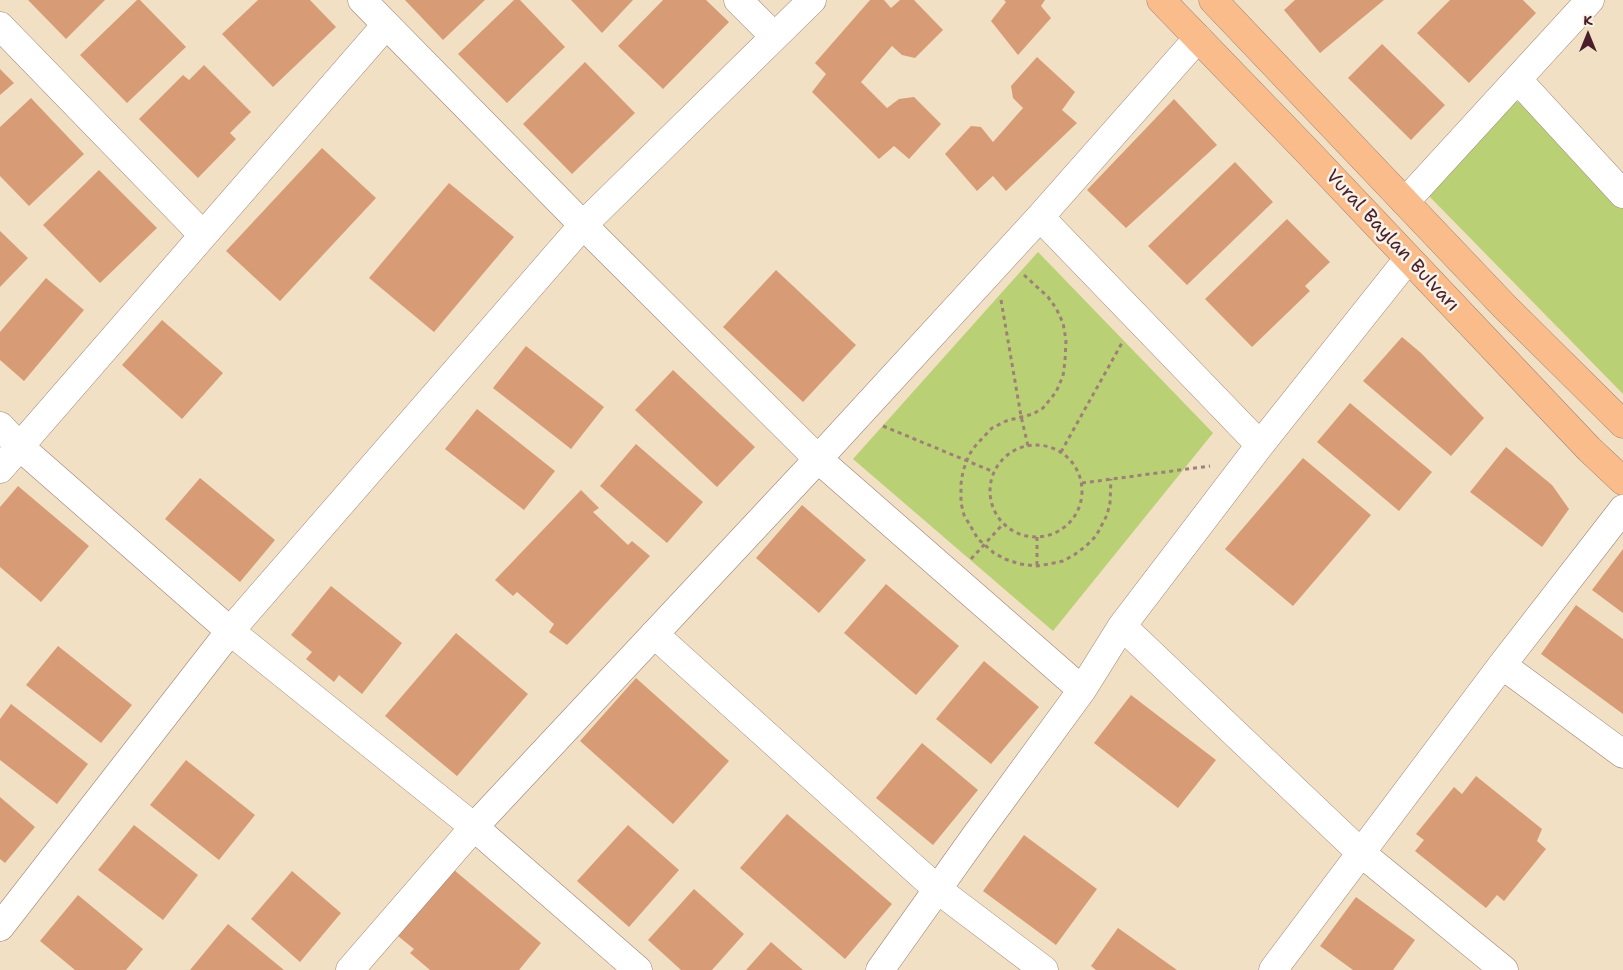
<!DOCTYPE html>
<html>
<head>
<meta charset="utf-8">
<style>
	body { margin:0 }
	#map { position:relative; width:1623px; height:970px; overflow:hidden; background:#f1e0c3; font-family:"Shantell Sans",sans-serif }
	canvas { display:block }
	.north { position:absolute; left:1563px; top:10px; width:50px; height:50px; -webkit-text-stroke:4px #f7f3e8; paint-order:stroke; rotate:0deg; font-size:14px; font-weight:700; line-height:20px; text-align:center; color:#4a1f2b }
	.north::after { content:''; display:block; margin:auto; width:18px; height:22px; background:#4a1f2b; clip-path:polygon(50% 0,100% 100%,50% 72%,0 100%) }
</style>
</head>
<body>
<div id="map">
<canvas width="1623" height="970"></canvas>
<div class="north">K</div>
</div>
<script>
const context = document.querySelector('canvas').getContext('2d');
context.lineJoin = 'round';
function paint(path, color) {
  context.fillStyle = color;
  context.fill(path, 'evenodd');
}
function poly(rows) {
  const path = new Path2D();
  for (const r of rows) {
    if (r.length === 3) {
      path.moveTo(r[0] + r[2], r[1]);
      path.arc(r[0], r[1], r[2], 0, 2 * Math.PI);
      continue;
    }
    path.moveTo(r[0], r[1]);
    for (let i = 2; i < r.length; i += 2) path.lineTo(r[i], r[i + 1]);
  }
  return path;
}
function strokePath(path, color, width, dash) {
  context.strokeStyle = color;
  context.lineWidth = width;
  context.lineCap = dash ? 'butt' : 'round';
  context.setLineDash(dash || []);
  context.stroke(path);
}
function drawText(font, color, halo, rows, align = 'center') {
  context.font = font + ' "Shantell Sans",sans-serif';
  context.lineWidth = 5;
  context.setLineDash([]);
  context.textBaseline = 'middle';
  context.strokeStyle = halo;
  context.fillStyle = color;
  for (const [text, x, y, turn = 0] of rows) {
    context.save();
    context.translate(x, y);
    context.rotate((+turn || 0) * Math.PI / 180);
    context.textAlign = isNaN(turn) ? turn : align;
    if (halo) context.strokeText(text, 0, 0);
    context.fillText(text, 0, 0);
    context.restore();
  }
}
const green = poly([
	[1515,101,1526,105,1623,209,1623,394,1427,194],
	[1038,252,1213,433,1053,631,853,459]
]);
const building = poly([
	[28,0,105,0,66,39],
	[137,0,140,0,186,47,127,103,80,55],
	[258,0,310,0,336,27,273,87,222,34],
	[405,0,485,0,443,40],
	[514,0,520,0,565,47,507,103,458,54],
	[571,0,633,0,602,33],
	[663,0,706,0,729,22,663,89,618,46],
	[870,0,884,0,891,8,900,0,914,0,943,30,915,58,902,55,892,46,861,82,887,108,899,99,914,97,941,124,909,159,894,146,879,159,812,92,826,74,815,63],
	[1004,0,1045,0,1041,6,1051,18,1018,55,991,21,1006,2],
	[1295,0,1384,0,1320,53,1284,10],
	[1450,0,1523,0,1536,13,1469,83,1417,33],
	[1382,44,1445,105,1411,140,1348,78],
	[1037,57,1075,92,1062,110,1077,123,1006,191,993,176,977,191,945,154,971,126,981,127,993,142,1023,108,1013,98,1011,86],
	[585,62,635,113,572,174,523,124],
	[204,65,251,112,230,133,236,139,198,178,139,119,183,75,189,80],
	[0,69,14,83,0,95],
	[31,98,84,154,29,206,0,176,0,127],
	[1174,99,1217,145,1126,228,1087,190],
	[322,148,376,198,280,301,226,251],
	[1235,162,1273,202,1187,285,1148,246],
	[99,170,157,228,100,283,43,225],
	[449,183,514,237,434,332,369,278],
	[1287,219,1330,262,1305,286,1310,291,1252,347,1205,299],
	[0,231,28,258,0,287],
	[776,270,856,345,803,402,723,327],
	[46,278,84,310,24,381,0,360,0,332],
	[162,320,223,373,182,419,122,365],
	[1402,337,1421,353,1484,418,1451,456,1363,381],
	[526,346,604,407,571,449,493,388],
	[673,370,755,447,717,487,635,410],
	[1350,403,1432,472,1399,511,1317,442],
	[477,409,555,471,524,510,445,449],
	[636,444,703,502,667,543,600,486],
	[1506,447,1552,485,1569,509,1542,547,1470,492],
	[1303,458,1371,515,1293,606,1225,549],
	[200,478,275,540,240,582,165,519],
	[18,486,89,546,41,602,0,567,0,507],
	[581,490,599,508,593,512,628,545,632,541,650,556,567,645,549,632,554,624,517,592,513,596,495,580],
	[802,505,866,560,819,613,756,558],
	[1623,549,1623,613,1592,590],
	[886,584,959,646,916,695,844,633],
	[331,586,402,643,362,694,339,675,334,682,306,659,312,652,291,635],
	[1576,605,1623,639,1623,714,1541,654],
	[456,633,528,694,457,776,385,716],
	[58,646,132,705,101,743,26,685],
	[984,661,1039,707,991,764,936,719],
	[636,678,729,761,673,824,580,741],
	[1131,695,1216,760,1178,808,1094,743],
	[11,704,88,764,57,804,0,760,0,719],
	[922,743,978,790,933,845,876,798],
	[186,760,255,815,219,860,150,805],
	[1476,776,1542,829,1537,841,1546,849,1504,901,1497,895,1486,908,1415,851,1424,840,1416,834,1454,787,1462,794],
	[0,797,35,827,5,863,0,859],
	[787,814,892,904,845,959,740,868],
	[134,825,198,875,163,920,98,870],
	[628,825,679,870,629,927,577,881],
	[1024,835,1097,889,1056,945,983,891],
	[454,870,541,943,519,970,430,970,410,953,414,949,398,936],
	[292,871,341,913,300,962,251,919],
	[694,889,744,934,712,970,681,970,648,940],
	[78,895,143,949,126,970,75,970,40,941],
	[1356,897,1415,940,1393,970,1353,970,1320,946],
	[228,924,284,970,190,970],
	[1118,928,1177,970,1096,970,1091,966],
	[771,942,803,970,746,970]
]);
const path = poly([
	[1024,275,1048,297,1056,308,1063,323,1066,340,1065,361,1063,376,1056,392,1043,408,1033,414,1006,421,992,428,976,445,969,455,963,471,961,484,961,503,964,515,978,539,994,553,1005,559,1020,564,1037,566,1049,564,1063,561,1074,555,1086,546,1096,536,1107,515,1110,503,1111,479],
	[1001,300,1021,416,1028,446],
	[883,426,994,472],
	[1036,491,46],
	[1061,452,1123,341],
	[1082,483,1210,466],
	[1037,537,1037,566],
	[971,559,1003,524]
]);
const minor = poly([
	[362,0,583,225,818,459,1082,690],
	[738,0,774,36],
	[0,26,203,235],
	[1518,80,1623,194],
	[1405,202,1590,0],
	[1040,217,1260,445],
	[0,426,19,446,230,631,474,827,638,970],
	[0,469,386,25],
	[1122,626,1360,852,1504,970],
	[654,634,937,889,1044,970],
	[1502,665,1623,754],
	[0,927,230,631,583,225,812,0],
	[350,970,474,827,818,459,1040,217,1198,38],
	[880,970,976,835,1082,690,1122,626,1260,445,1408,259],
	[1273,970,1502,665,1623,509]
]);
const major = poly([
	[1161,0,1306,150,1589,449,1623,481],
	[1213,0,1504,306,1623,424]
]);
const streetNames = [
	["Vural Baylan Bulvarı",1392,241,47]
];
paint(green, '#b9d075');
paint(building, '#d79c76');
strokePath(minor, '#9e8077', 29);
strokePath(major, '#9e8077', 29);
strokePath(path, '#9e8077', 3, [4, 4]);
strokePath(minor, '#fff', 28);
strokePath(major, '#f9bc8a', 28);
drawText('19px', '#4a1f2b', '#f7f3e8', streetNames);
</script>
</body>
</html>
